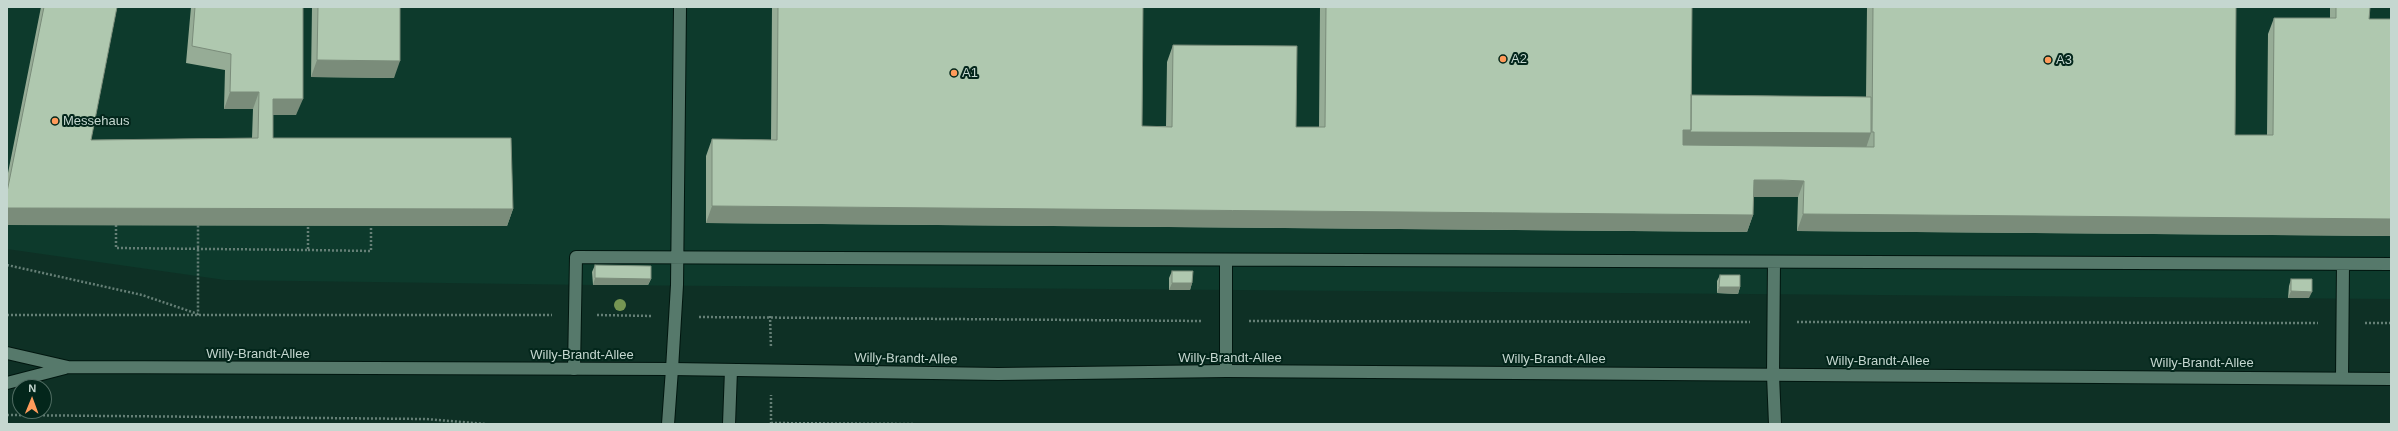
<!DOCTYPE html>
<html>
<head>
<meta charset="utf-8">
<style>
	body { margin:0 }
	#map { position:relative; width:2398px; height:431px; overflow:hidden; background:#0e3025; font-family:Helvetica,sans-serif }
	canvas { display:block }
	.frame { position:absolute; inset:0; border:8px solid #c5d7d0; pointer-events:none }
	.north { position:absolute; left:12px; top:379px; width:40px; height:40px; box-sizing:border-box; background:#03261b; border:1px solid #516d63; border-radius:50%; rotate:1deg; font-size:11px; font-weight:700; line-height:16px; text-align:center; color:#c5d7d0 }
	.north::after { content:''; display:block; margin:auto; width:14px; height:18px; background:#ff9b5b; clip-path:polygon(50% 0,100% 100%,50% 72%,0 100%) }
</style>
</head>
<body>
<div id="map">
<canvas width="2398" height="431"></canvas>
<div class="frame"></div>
<div class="north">N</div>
</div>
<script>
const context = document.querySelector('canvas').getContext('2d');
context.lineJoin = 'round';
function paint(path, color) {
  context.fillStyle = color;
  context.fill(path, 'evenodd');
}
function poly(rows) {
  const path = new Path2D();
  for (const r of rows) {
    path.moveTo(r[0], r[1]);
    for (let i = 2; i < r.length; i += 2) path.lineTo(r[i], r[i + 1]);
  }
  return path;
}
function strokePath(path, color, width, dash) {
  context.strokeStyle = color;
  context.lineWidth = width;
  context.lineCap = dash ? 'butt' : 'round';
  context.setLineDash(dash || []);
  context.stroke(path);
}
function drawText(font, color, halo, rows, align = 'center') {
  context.font = font + ' Helvetica,sans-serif';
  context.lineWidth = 4;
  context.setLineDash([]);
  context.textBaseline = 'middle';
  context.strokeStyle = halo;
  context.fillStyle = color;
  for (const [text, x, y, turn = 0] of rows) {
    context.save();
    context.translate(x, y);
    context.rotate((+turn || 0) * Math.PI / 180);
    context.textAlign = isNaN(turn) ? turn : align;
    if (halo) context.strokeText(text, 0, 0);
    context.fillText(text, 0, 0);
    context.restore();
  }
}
const built = poly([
	[7,7,2391,7,2391,299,593,285,225,280,7,249]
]);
const path = poly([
	[116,225,116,248,308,250,308,225],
	[308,250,371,251,371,226],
	[7,265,142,295,198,314,198,225],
	[7,315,552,315],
	[597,315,652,316],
	[770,316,771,348],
	[699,317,1202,321],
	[1249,321,1750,322],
	[1797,322,2318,323],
	[2365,323,2391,323],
	[7,415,426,419,486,424],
	[771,423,915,424],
	[771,424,771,395]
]);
const service = poly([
	[574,369,576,257,2391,264],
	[672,369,677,285,680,7],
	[1226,371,1226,260],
	[1773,375,1774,262],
	[2342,378,2343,264]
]);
const minor = poly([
	[1773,375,1775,424],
	[668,424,672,369],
	[729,424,731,370]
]);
const secondary = poly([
	[7,353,68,367,672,369,998,374,1226,371,2391,379],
	[7,383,65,368]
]);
const trees = [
	[620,305]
];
const wall = poly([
	[41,7,117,7,91,140,252,138,253,109,224,109,225,70,186,63,191,7,303,7,296,115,273,115,273,138,513,209,507,226,7,225,7,178],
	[312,7,400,7,394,78,311,77],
	[772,7,1143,7,1142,126,1166,126,1167,62,1173,45,1296,127,1319,127,1320,7,1692,7,1691,95,1866,97,1867,7,2236,7,2235,135,2267,135,2268,34,2274,18,2330,18,2330,7,2370,7,2369,19,2391,19,2391,236,1797,231,1798,197,1753,197,1753,215,1747,232,706,223,706,156,712,139,771,140],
	[595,265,651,279,648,285,593,285,592,272],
	[1172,271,1192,283,1190,290,1169,290,1169,278],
	[1720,275,1740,287,1738,294,1717,293,1717,281],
	[2291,279,2309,298,2288,298,2289,286]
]);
const shadedWall = poly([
	[317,60,400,61,394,78,311,77],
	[230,92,259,92,253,109,224,109],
	[273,99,303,99,296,115,267,115],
	[1683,130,1871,133,1866,148,1677,147],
	[1754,180,1804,181,1798,197,1748,197],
	[712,206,1753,215,1747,232,706,223],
	[7,208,513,209,507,226,7,225],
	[1803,214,2391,219,2391,236,1797,231],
	[595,278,651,279,648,285,593,285],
	[1172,283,1192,283,1190,290,1169,290],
	[1719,287,1740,287,1738,294,1717,293],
	[2291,291,2312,292,2309,298,2288,298]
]);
const building = poly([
	[44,7,117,7,91,140,258,138,259,92,230,92,231,54,192,46,195,7,303,7,303,99,273,99,273,138,511,138,513,209,7,208,7,192,44,7],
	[318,7,400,7,400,61,317,60,318,7],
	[778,7,1143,7,1142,126,1172,127,1173,45,1297,46,1296,127,1325,127,1326,7,1692,7,1691,130,1683,130,1683,145,1874,147,1874,132,1872,132,1873,7,2236,7,2235,135,2273,135,2274,18,2336,18,2336,7,2370,7,2369,19,2391,19,2391,219,1803,214,1804,181,1781,180,1754,180,1753,215,712,206,712,139,777,140,778,7],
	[1691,95,1871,97,1871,133,1690,132,1691,130,1691,95],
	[595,265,651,266,651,279,595,278,595,265],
	[1172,271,1193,271,1192,283,1172,283,1172,271],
	[1720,275,1740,275,1740,287,1719,287,1720,275],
	[2291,279,2312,279,2312,292,2291,291,2291,279]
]);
const markers = [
	[1503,59,4,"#ff9b5b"],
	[2048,60,4,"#ff9b5b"],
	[954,73,4,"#ff9b5b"],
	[55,121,4,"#ff9b5b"]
];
const poiNames = [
	["A2",1511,59],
	["A3",2056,60],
	["A1",962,73],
	["Messehaus",63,121]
];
const streetNames = [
	["Willy-Brandt-Allee",258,354],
	["Willy-Brandt-Allee",582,355],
	["Willy-Brandt-Allee",1230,358],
	["Willy-Brandt-Allee",906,359,1],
	["Willy-Brandt-Allee",1554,359],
	["Willy-Brandt-Allee",1878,361],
	["Willy-Brandt-Allee",2202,363]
];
paint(built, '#0d3a2c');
strokePath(service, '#00160f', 14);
strokePath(minor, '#00160f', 14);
strokePath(secondary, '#00160f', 14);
strokePath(path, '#657f76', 2.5, [2, 2]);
strokePath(service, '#56796b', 12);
strokePath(minor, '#56796b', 12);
strokePath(secondary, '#56796b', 12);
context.fillStyle = '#769653';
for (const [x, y] of trees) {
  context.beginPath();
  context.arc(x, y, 6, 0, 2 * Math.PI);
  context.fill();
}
paint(wall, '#96ac96');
paint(shadedWall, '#7a8c7a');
paint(building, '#afc8af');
strokePath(building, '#7a8c7a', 1);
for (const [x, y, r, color] of markers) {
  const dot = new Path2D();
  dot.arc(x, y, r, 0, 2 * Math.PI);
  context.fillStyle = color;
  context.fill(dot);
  strokePath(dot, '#03261b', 1.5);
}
drawText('13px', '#c5d7d0', '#03261b', poiNames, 'left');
drawText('13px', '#c5d7d0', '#03261b', streetNames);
</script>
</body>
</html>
